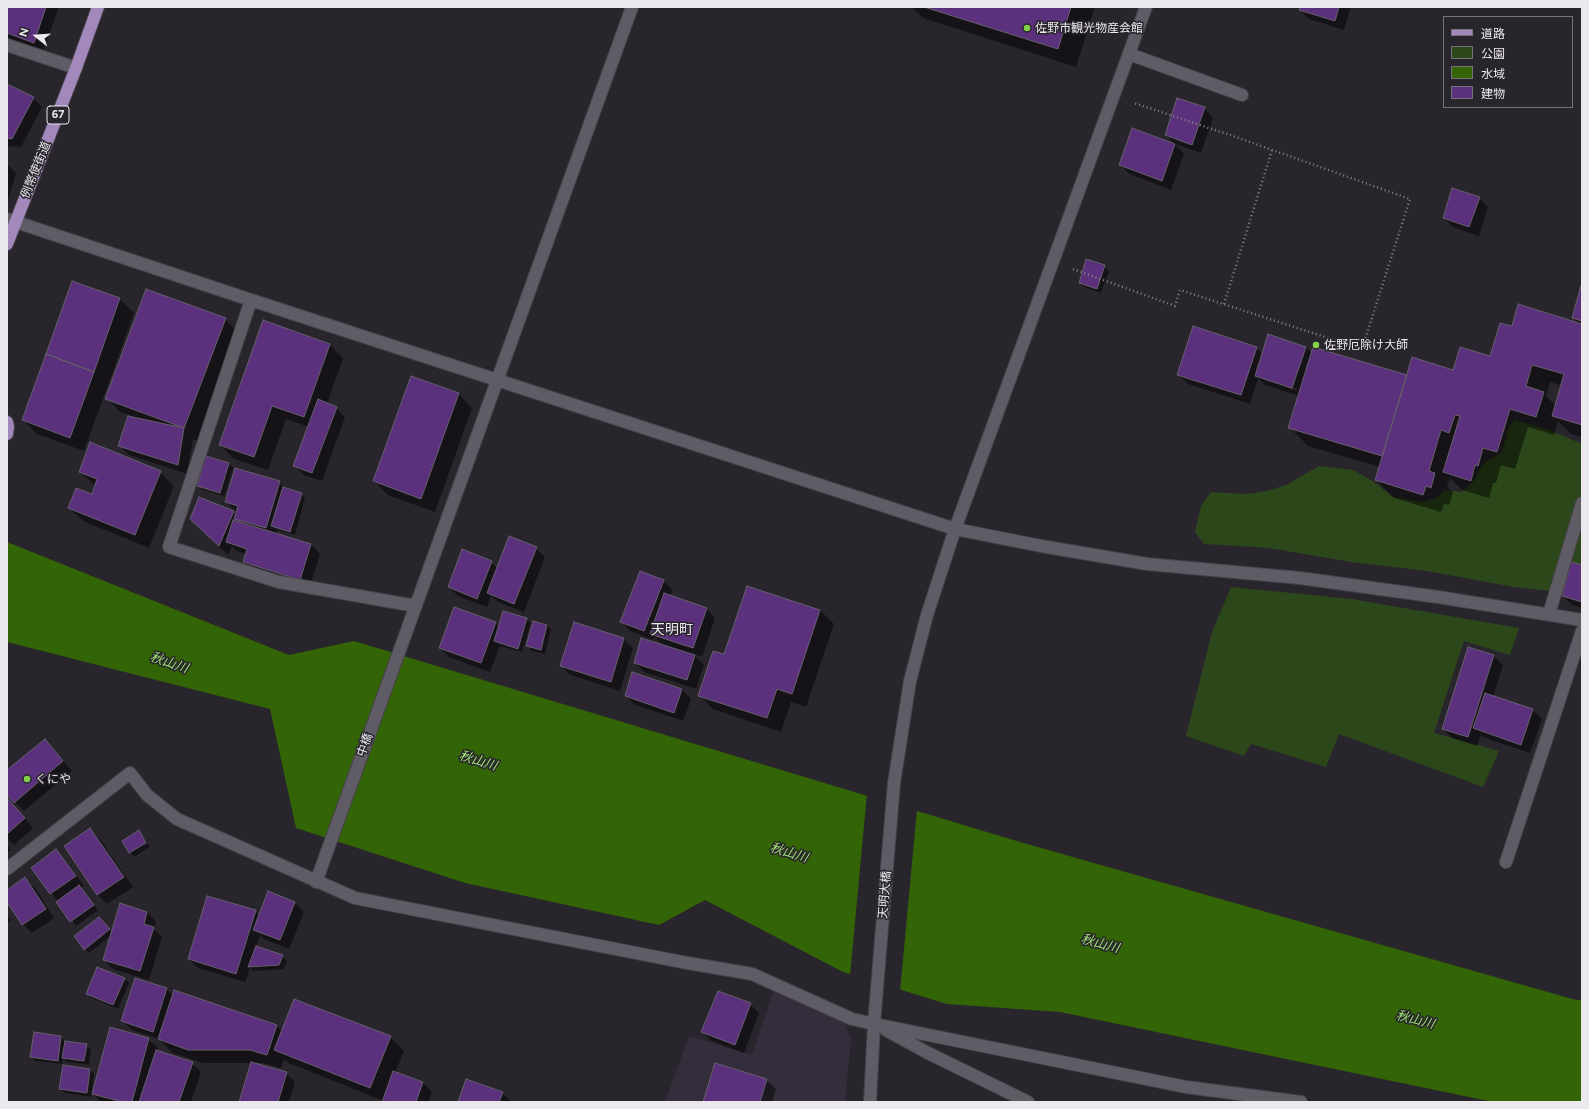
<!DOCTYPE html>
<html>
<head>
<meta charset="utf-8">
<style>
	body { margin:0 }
	#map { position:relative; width:1589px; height:1109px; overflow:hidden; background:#29252d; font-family:Figtree,"Noto Sans JP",sans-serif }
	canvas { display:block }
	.frame { position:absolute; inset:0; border:8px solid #ebe8ee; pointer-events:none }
	.legend { position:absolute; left:1443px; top:16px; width:130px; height:92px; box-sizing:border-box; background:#29252d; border:1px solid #77737a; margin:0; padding:5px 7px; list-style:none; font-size:12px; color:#ebe8ee }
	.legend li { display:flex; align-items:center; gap:8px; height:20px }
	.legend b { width:20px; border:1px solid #77737a }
	.north { position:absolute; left:16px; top:16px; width:40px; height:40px; -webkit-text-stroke:3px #29252d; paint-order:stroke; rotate:287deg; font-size:11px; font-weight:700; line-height:16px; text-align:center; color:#ebe8ee }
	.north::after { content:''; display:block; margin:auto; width:14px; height:18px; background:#ebe8ee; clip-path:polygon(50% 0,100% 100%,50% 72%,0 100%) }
</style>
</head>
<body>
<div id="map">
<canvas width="1589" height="1109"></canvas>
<div class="frame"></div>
<ul class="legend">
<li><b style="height:5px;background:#a389bb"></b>道路</li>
<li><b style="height:11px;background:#2c481a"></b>公園</li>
<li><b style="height:11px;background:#336405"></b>水域</li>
<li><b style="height:11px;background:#5b307d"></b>建物</li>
</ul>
<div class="north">N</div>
</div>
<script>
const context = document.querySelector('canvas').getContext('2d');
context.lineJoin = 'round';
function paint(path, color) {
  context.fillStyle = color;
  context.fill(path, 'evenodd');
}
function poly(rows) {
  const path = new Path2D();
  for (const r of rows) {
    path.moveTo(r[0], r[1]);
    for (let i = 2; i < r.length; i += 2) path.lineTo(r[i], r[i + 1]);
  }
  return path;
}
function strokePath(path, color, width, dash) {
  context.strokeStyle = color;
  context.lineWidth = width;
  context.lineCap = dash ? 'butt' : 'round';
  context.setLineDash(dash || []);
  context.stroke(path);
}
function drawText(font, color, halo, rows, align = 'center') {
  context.font = font + ' Figtree,"Noto Sans JP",sans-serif';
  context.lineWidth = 3;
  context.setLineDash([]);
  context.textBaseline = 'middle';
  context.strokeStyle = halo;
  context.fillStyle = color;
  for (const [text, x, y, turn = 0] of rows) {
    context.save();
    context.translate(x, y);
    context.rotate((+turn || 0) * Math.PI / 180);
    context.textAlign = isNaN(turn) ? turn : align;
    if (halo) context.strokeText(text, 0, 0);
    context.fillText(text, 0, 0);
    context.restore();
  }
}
const built = poly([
	[774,990,845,1023,851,1039,845,1102,665,1102,689,1036,752,1055]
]);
const green = poly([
	[1515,420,1549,430,1582,444,1582,568,1561,561,1550,591,1514,587,1427,571,1351,562,1269,548,1204,544,1195,532,1201,506,1211,492,1245,494,1267,491,1286,485,1319,466,1353,470,1371,480,1393,497,1423,502,1437,498,1444,490,1461,492,1473,482,1483,464,1502,452,1509,427],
	[1231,587,1352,599,1519,628,1510,655,1464,641,1434,733,1499,751,1483,787,1339,734,1326,767,1251,744,1244,756,1186,736,1212,632]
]);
const water = poly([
	[7,542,289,655,354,641,1020,842,1576,1000,1582,1000,1582,1102,1493,1102,1060,1012,947,1004,843,972,705,900,659,925,465,883,296,828,270,709,7,642]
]);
const pier = poly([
	[867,794,917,809,900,992,850,976]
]);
const shadow = poly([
	[7,7,59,7,43,51,7,38],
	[911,7,1095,7,1076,67,923,18],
	[1301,7,1351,7,1344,30,1309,19,1300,10],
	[7,85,33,98,42,107,21,147,7,146],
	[1204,108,1213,118,1201,153,1175,144,1166,135],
	[1133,129,1175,144,1184,154,1171,190,1130,174,1120,165],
	[7,164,16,173,7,204],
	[1479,198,1488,207,1479,236,1453,227,1444,218],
	[1104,266,1109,271,1101,293,1084,287,1080,283],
	[73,282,120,299,134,313,84,451,37,434,23,420],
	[1582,286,1582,437,1571,434,1558,421,1554,435,1528,427,1515,469,1501,465,1496,483,1493,483,1489,498,1462,490,1450,478,1447,487,1453,492,1449,505,1444,504,1441,512,1394,498,1376,480,1380,467,1308,446,1290,428,1299,396,1265,385,1258,378,1250,404,1188,384,1178,375,1256,348,1263,354,1269,335,1306,347,1312,353,1408,376,1454,371,1491,357,1512,327,1579,324,1573,317],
	[1265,378,1297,389,1297,391,1265,380],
	[1550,382,1562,386,1556,406,1546,396],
	[225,319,239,333,198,441,193,439,187,474,129,455,120,446,134,417,120,412,107,398],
	[329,344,343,358,327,404,336,408,345,417,322,481,304,475,294,465,309,427,286,419,268,470,234,459,220,445],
	[459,394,472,408,435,512,388,495,374,481],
	[228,463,233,468,224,496,203,490,198,486],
	[80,472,160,472,174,486,149,548,83,521,69,508,92,495,96,486],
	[279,482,286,489,301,494,305,498,295,535,277,530,276,534,311,544,320,554,309,589,253,571,244,562,246,554,236,551,232,546,228,555,191,519,233,512,236,515,237,512,226,502],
	[536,548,545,557,524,612,498,602,491,596,487,607,458,596,449,587,491,562,498,569],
	[1582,566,1582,608,1572,605,1563,596],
	[663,581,673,590,670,596,706,608,715,618,702,657,692,653,704,665,696,689,644,672,635,663,680,651,680,650,661,643,654,637,653,640,630,631,621,621],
	[820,610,834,624,806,707,791,702,781,732,713,709,700,696,725,656],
	[526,619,531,623,522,652,500,646,490,672,449,657,440,647,495,623,499,627],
	[547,625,551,630,545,654,532,651,528,646],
	[623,639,633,648,620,691,570,675,561,666],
	[1494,656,1503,665,1493,697,1533,710,1542,719,1530,753,1483,737,1481,735,1477,746,1452,738,1443,729],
	[633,673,682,689,691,699,683,721,635,705,626,696],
	[45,740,72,771,24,811,7,794,7,771],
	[7,798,33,828,14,845,7,838],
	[90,829,99,838,133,887,107,904,98,895,65,847],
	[139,832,150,847,134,857,123,841],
	[7,845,11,850,7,853],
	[56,851,65,860,84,886,81,888,98,910,76,926,33,868],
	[25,879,35,888,54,918,32,933,23,924,7,900,7,891],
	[295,903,304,912,289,949,264,939,260,935,256,947,282,956,287,961,284,969,253,971,250,968,245,982,198,968,189,959,255,911,260,916],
	[121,905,147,912,156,922,154,929,162,937,149,980,113,969,104,960,112,935,89,953,85,949,103,922,112,933],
	[7,915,11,921,7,924],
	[124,979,129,983,118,1009,91,998,87,994],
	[166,989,173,995,277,1026,282,1031,390,1037,404,1051,395,1073,423,1083,432,1092,428,1102,384,1102,384,1101,289,1063,284,1059,281,1068,264,1063,253,1063,286,1073,295,1082,289,1102,240,1102,251,1063,203,1063,173,1053,159,1039,132,1030,122,1021],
	[750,1004,759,1013,744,1053,712,1041,703,1032],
	[61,1037,65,1042,86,1045,91,1050,89,1065,67,1062,63,1058,62,1064,36,1061,31,1056],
	[148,1039,158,1048,157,1051,192,1063,201,1072,191,1102,101,1102,93,1093],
	[90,1069,94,1074,91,1097,65,1093,60,1089],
	[766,1080,776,1089,772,1102,704,1102],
	[502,1093,512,1102,459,1102]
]);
const building = poly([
	[7,7,46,7,34,43,7,33,7,7],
	[924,7,1071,7,1058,49,924,7],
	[1300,7,1339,7,1335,21,1299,10,1300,7],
	[7,84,34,97,12,139,7,138,7,84],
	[1177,98,1205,107,1192,145,1165,135,1177,98],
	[1132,128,1175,144,1162,181,1119,165,1132,128],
	[1452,188,1480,197,1469,227,1443,218,1452,188],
	[1086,259,1105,265,1097,289,1079,283,1086,259],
	[72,281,120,298,94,372,46,354,72,281],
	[1582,282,1582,321,1572,318,1582,282],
	[146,289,226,318,184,428,105,399,146,289],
	[1518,304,1582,324,1582,425,1552,416,1564,374,1532,365,1526,386,1544,392,1536,417,1510,409,1497,452,1483,448,1478,466,1475,465,1471,481,1443,472,1460,416,1455,415,1449,433,1441,430,1429,471,1435,473,1431,488,1426,486,1423,495,1375,480,1412,357,1453,370,1460,347,1490,356,1500,323,1512,326,1518,304],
	[263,320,330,344,304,417,272,406,254,457,219,445,263,320],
	[1193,326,1257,347,1241,395,1177,375,1193,326],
	[1268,334,1306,347,1292,388,1255,376,1268,334],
	[1313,347,1407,375,1382,456,1288,428,1313,347],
	[46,354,94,372,70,438,22,420,46,354],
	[411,376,459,393,421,499,373,481,411,376],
	[318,399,337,407,312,473,293,466,318,399],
	[128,416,184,428,178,465,118,446,128,416],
	[90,442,161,471,135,535,68,508,76,488,92,494,97,479,79,472,90,442],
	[206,456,229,463,220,493,197,486,206,456],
	[235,468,280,481,266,528,234,519,238,506,225,502,235,468],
	[283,487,302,493,290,532,271,526,283,487],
	[199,497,234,511,219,546,190,519,199,497],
	[233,520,311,544,300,580,243,562,247,549,226,542,233,520],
	[509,536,537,547,514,604,487,593,509,536],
	[462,549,492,561,477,599,448,587,462,549],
	[1571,562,1582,565,1582,602,1562,596,1571,562],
	[640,571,664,580,644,631,620,622,640,571],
	[747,586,820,610,792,694,777,689,767,718,698,696,713,651,724,654,747,586],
	[664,593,707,608,693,648,650,634,664,593],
	[454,607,496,622,481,663,439,648,454,607],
	[503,611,527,618,518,649,494,641,503,611],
	[533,621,547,625,541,650,526,646,533,621],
	[574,622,624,638,611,682,560,666,574,622],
	[641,638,695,655,687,680,634,663,641,638],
	[1468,647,1494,655,1468,737,1442,729,1468,647],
	[632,672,682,689,674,713,625,696,632,672],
	[1485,693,1533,709,1521,745,1473,728,1485,693],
	[45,739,63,761,14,803,7,795,7,770,45,739],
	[7,798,25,818,7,834,7,798],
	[90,828,124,877,97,895,64,846,90,828],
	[139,830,146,843,129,853,122,841,139,830],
	[56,849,76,876,50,894,31,868,56,849],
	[25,877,46,909,22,925,7,902,7,890,25,877],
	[79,885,94,905,70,922,56,902,79,885],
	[268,891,295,902,280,940,253,930,268,891],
	[207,896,256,910,236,974,188,959,207,896],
	[120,903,147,912,144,924,154,927,140,971,103,960,120,903],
	[99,917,110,929,84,950,74,936,99,917],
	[256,946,283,955,279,965,248,967,256,946],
	[97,967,125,978,113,1005,86,994,97,967],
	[135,978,167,988,153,1032,121,1021,135,978],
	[174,990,277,1025,267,1055,250,1050,188,1050,158,1039,174,990],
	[718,991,751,1003,735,1045,701,1032,718,991],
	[294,999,391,1036,370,1088,274,1050,294,999],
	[110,1027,149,1038,132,1102,123,1102,92,1094,110,1027],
	[34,1032,61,1036,58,1061,30,1057,34,1032],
	[65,1041,87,1044,84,1061,62,1058,65,1041],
	[156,1050,193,1062,179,1102,139,1102,156,1050],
	[251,1062,287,1072,278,1102,239,1102,251,1062],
	[715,1063,767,1079,760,1102,703,1102,715,1063],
	[63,1065,90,1069,87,1093,59,1089,63,1065],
	[393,1071,423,1082,416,1102,382,1102,393,1071],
	[466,1079,503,1092,499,1102,458,1102,466,1079]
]);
const path = poly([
	[1073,269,1175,306,1180,290,1362,349,1410,199,1233,136,1134,103],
	[1224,304,1272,150]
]);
const minor = poly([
	[7,45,76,68],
	[1129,54,1242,95],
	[7,219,251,300,955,529,1041,546,1147,564,1300,578,1438,597,1582,620],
	[251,300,169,547,279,582,416,606],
	[1549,614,1582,503],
	[1506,862,1582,631],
	[7,869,130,773,147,795,177,819,355,898,682,962,752,974,852,1019,874,1024,1186,1087,1301,1102],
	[316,882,632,7],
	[886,1030,928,1053,1028,1102],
	[870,1102,874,1024,894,783,910,681,927,615,955,529,1146,7]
]);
const major = poly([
	[7,244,76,68,98,7],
	[7,422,8,427,7,434]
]);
const markers = [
	[1027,28,4,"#83d04f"],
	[1316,345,4,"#83d04f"],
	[27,779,4,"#83d04f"]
];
const shields = [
	[58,115,22]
];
const shieldNames = [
	["67",58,115]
];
const poiNames = [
	["佐野市観光物産会館",1035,28],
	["佐野厄除け大師",1324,345],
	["くにや",35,779]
];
const streetNames = [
	["例幣使街道",36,170,-68],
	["中橋",365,745,-70],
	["天明大橋",885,895,-85]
];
const waterNames = [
	["秋山川",169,663,19],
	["秋山川",478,761,17],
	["秋山川",789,853,17],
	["秋山川",1100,944,15],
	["秋山川",1415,1020,14]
];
const quarterNames = [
	["天明町",672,630]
];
paint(built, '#342d3b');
paint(green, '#2c481a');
paint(water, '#336405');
paint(pier, '#29252d');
paint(shadow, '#0007');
paint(building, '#5b307d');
strokePath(building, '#65606a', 1);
strokePath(minor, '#454249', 14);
strokePath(major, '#454249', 14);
strokePath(path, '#86838a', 2.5, [1, 3]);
strokePath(minor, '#605c65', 12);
strokePath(major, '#a389bb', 12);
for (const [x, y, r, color] of markers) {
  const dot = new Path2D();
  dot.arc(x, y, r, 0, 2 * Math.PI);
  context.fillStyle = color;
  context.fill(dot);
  strokePath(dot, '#29252d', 1.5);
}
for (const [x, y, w] of shields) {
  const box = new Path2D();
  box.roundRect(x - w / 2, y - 9, w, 18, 3);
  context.fillStyle = '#29252d';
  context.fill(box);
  strokePath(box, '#ebe8ee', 1);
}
drawText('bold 11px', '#ebe8ee', null, shieldNames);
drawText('12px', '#ebe8ee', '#29252d', poiNames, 'left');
drawText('12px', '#ebe8ee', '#29252d', streetNames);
drawText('italic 13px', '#9fe375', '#29252d', waterNames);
drawText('14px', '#ebe8ee', '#29252d', quarterNames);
</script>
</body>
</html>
